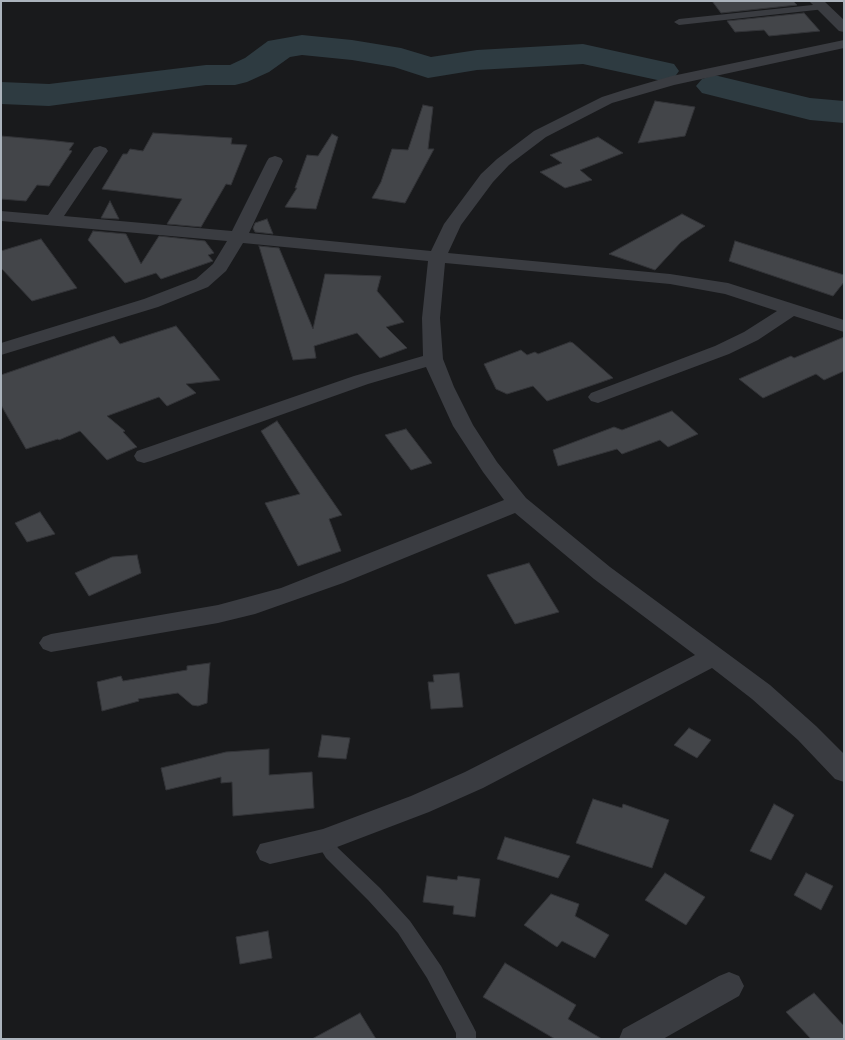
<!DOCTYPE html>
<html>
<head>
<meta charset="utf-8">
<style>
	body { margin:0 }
	#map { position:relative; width:845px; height:1040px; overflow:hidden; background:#191a1c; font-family:"Public Sans",sans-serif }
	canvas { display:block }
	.frame { position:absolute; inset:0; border:2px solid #abb3bc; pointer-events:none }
</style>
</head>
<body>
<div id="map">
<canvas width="845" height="1040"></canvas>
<div class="frame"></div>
</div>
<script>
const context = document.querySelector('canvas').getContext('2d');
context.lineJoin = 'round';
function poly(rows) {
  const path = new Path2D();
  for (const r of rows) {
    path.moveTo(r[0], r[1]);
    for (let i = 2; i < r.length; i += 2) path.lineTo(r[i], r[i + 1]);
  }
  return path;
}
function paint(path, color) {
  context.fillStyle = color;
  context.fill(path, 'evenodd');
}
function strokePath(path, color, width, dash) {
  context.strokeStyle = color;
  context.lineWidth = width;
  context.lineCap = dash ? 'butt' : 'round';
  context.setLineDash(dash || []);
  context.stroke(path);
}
const river = poly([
	[302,35,352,40,401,48,431,57,477,50,583,44,674,64,679,71,674,78,662,81,583,64,477,70,428,78,394,67,352,60,302,55,290,57,269,72,247,82,235,85,206,85,49,106,1,104,1,82,49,84,206,65,230,65,245,58,268,41,302,35],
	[714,75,810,98,844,101,844,123,810,120,702,93,696,86,702,79,714,75]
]);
const building = poly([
	[712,1,793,1,797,5,721,13,712,1],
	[804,13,820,31,769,36,764,30,735,32,727,21,804,13],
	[655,101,695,107,685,136,638,143,655,101],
	[423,105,433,107,428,149,434,149,405,203,372,198,381,182,392,149,408,150,423,105],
	[153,133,232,138,231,144,247,145,231,185,226,184,201,227,167,224,182,199,102,189,123,154,127,154,130,149,143,151,153,133],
	[332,134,338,137,316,209,285,207,297,188,295,188,307,155,318,156,332,134],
	[1,136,47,140,74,143,69,150,72,151,49,186,37,185,26,201,1,199,1,136],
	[598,137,623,153,580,170,592,180,565,188,540,172,562,163,550,155,598,137],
	[110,201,119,219,101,218,110,201],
	[682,214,705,226,681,242,655,270,609,254,682,214],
	[267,219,273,234,255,232,253,228,255,223,267,219],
	[93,231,126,234,141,264,159,236,205,241,214,253,208,255,213,261,161,279,156,273,125,283,88,240,93,231],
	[41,239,77,288,32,301,1,268,1,251,41,239],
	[735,241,844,275,844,282,833,296,729,261,735,241],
	[259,246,279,248,313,329,325,274,381,276,377,291,404,322,386,327,407,348,380,358,357,333,314,346,316,358,293,360,259,246],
	[176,326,220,380,186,384,196,393,167,406,159,397,107,416,125,431,123,432,137,447,107,460,80,431,59,440,58,439,26,449,1,405,1,375,114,336,120,344,176,326],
	[844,337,844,371,824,380,816,374,763,398,739,379,791,356,794,358,844,337],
	[570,342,573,343,613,378,547,401,533,386,507,394,496,389,484,364,521,350,527,355,535,352,538,354,570,342],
	[672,411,698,434,668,447,660,440,622,454,617,449,558,466,553,450,614,427,622,430,672,411],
	[277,421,342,515,329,519,341,551,298,566,265,503,300,494,261,431,277,421],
	[406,429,432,463,411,470,385,435,406,429],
	[40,512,55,534,27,542,15,523,40,512],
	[137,555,141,573,89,596,75,573,112,557,137,555],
	[529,563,559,612,515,624,487,575,529,563],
	[210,663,207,703,198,706,192,705,178,693,138,699,139,701,102,711,97,682,121,676,123,681,187,670,187,666,210,663],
	[459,673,463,707,431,709,428,682,434,682,433,675,459,673],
	[689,728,711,740,697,758,674,745,689,728],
	[322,735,350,738,346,759,318,757,322,735],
	[269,749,269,775,312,772,314,808,233,816,232,782,221,783,221,777,166,790,161,768,226,752,269,749],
	[593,799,622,808,623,804,669,820,652,868,576,843,593,799],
	[774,804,794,815,771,860,750,851,774,804],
	[505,837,570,856,558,878,497,859,505,837],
	[665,873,705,897,686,925,645,900,665,873],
	[806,873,833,886,821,910,794,895,806,873],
	[427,876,457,880,458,876,480,879,475,917,453,914,454,906,423,902,427,876],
	[551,894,579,904,575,916,609,935,595,958,562,941,557,947,524,925,551,894],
	[268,931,272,958,240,964,236,937,268,931],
	[505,963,576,1005,568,1019,602,1039,555,1039,483,997,505,963],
	[814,993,844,1026,844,1039,811,1039,786,1012,814,993],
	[360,1013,376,1039,312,1039,360,1013]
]);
const service = poly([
	[822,4,826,7,825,9,679,25,674,22,679,19,822,4],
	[324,833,330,835,338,848,380,888,410,921,441,966,473,1026,476,1032,476,1039,456,1039,456,1033,427,978,398,933,368,900,326,858,315,840,318,835,324,833]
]);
const minor = poly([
	[809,1,824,1,844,20,844,32,839,31,809,1],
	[844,40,844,48,674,85,612,103,546,137,509,165,493,182,461,225,448,253,670,274,728,283,844,320,844,332,794,316,758,340,729,354,598,403,591,401,588,397,591,393,715,346,744,332,777,311,725,294,670,284,445,263,440,318,443,359,454,387,473,425,497,462,526,498,610,567,770,685,816,726,844,754,844,782,835,779,798,740,752,699,712,668,483,788,429,812,324,852,270,864,260,860,256,852,260,844,323,829,411,796,465,772,695,655,594,579,515,513,343,583,255,614,218,623,51,652,43,649,39,643,43,637,51,634,218,605,281,588,504,500,483,472,453,426,426,367,368,384,151,461,144,463,137,461,134,456,137,451,354,376,423,356,422,318,428,261,243,243,226,271,208,287,158,307,1,355,1,343,144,299,196,279,213,264,227,241,1,221,1,211,48,215,94,148,100,146,106,148,108,151,64,216,232,231,267,161,269,158,275,156,281,158,283,161,249,233,431,251,444,224,481,174,497,159,534,131,602,97,627,89,672,76,844,40],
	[729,972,739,976,744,986,739,996,663,1039,619,1039,623,1029,719,976,729,972]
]);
paint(river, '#2e3b41');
paint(building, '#434549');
strokePath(building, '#333438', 1);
paint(service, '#3a3c41');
paint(minor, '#3a3c41');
</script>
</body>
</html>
